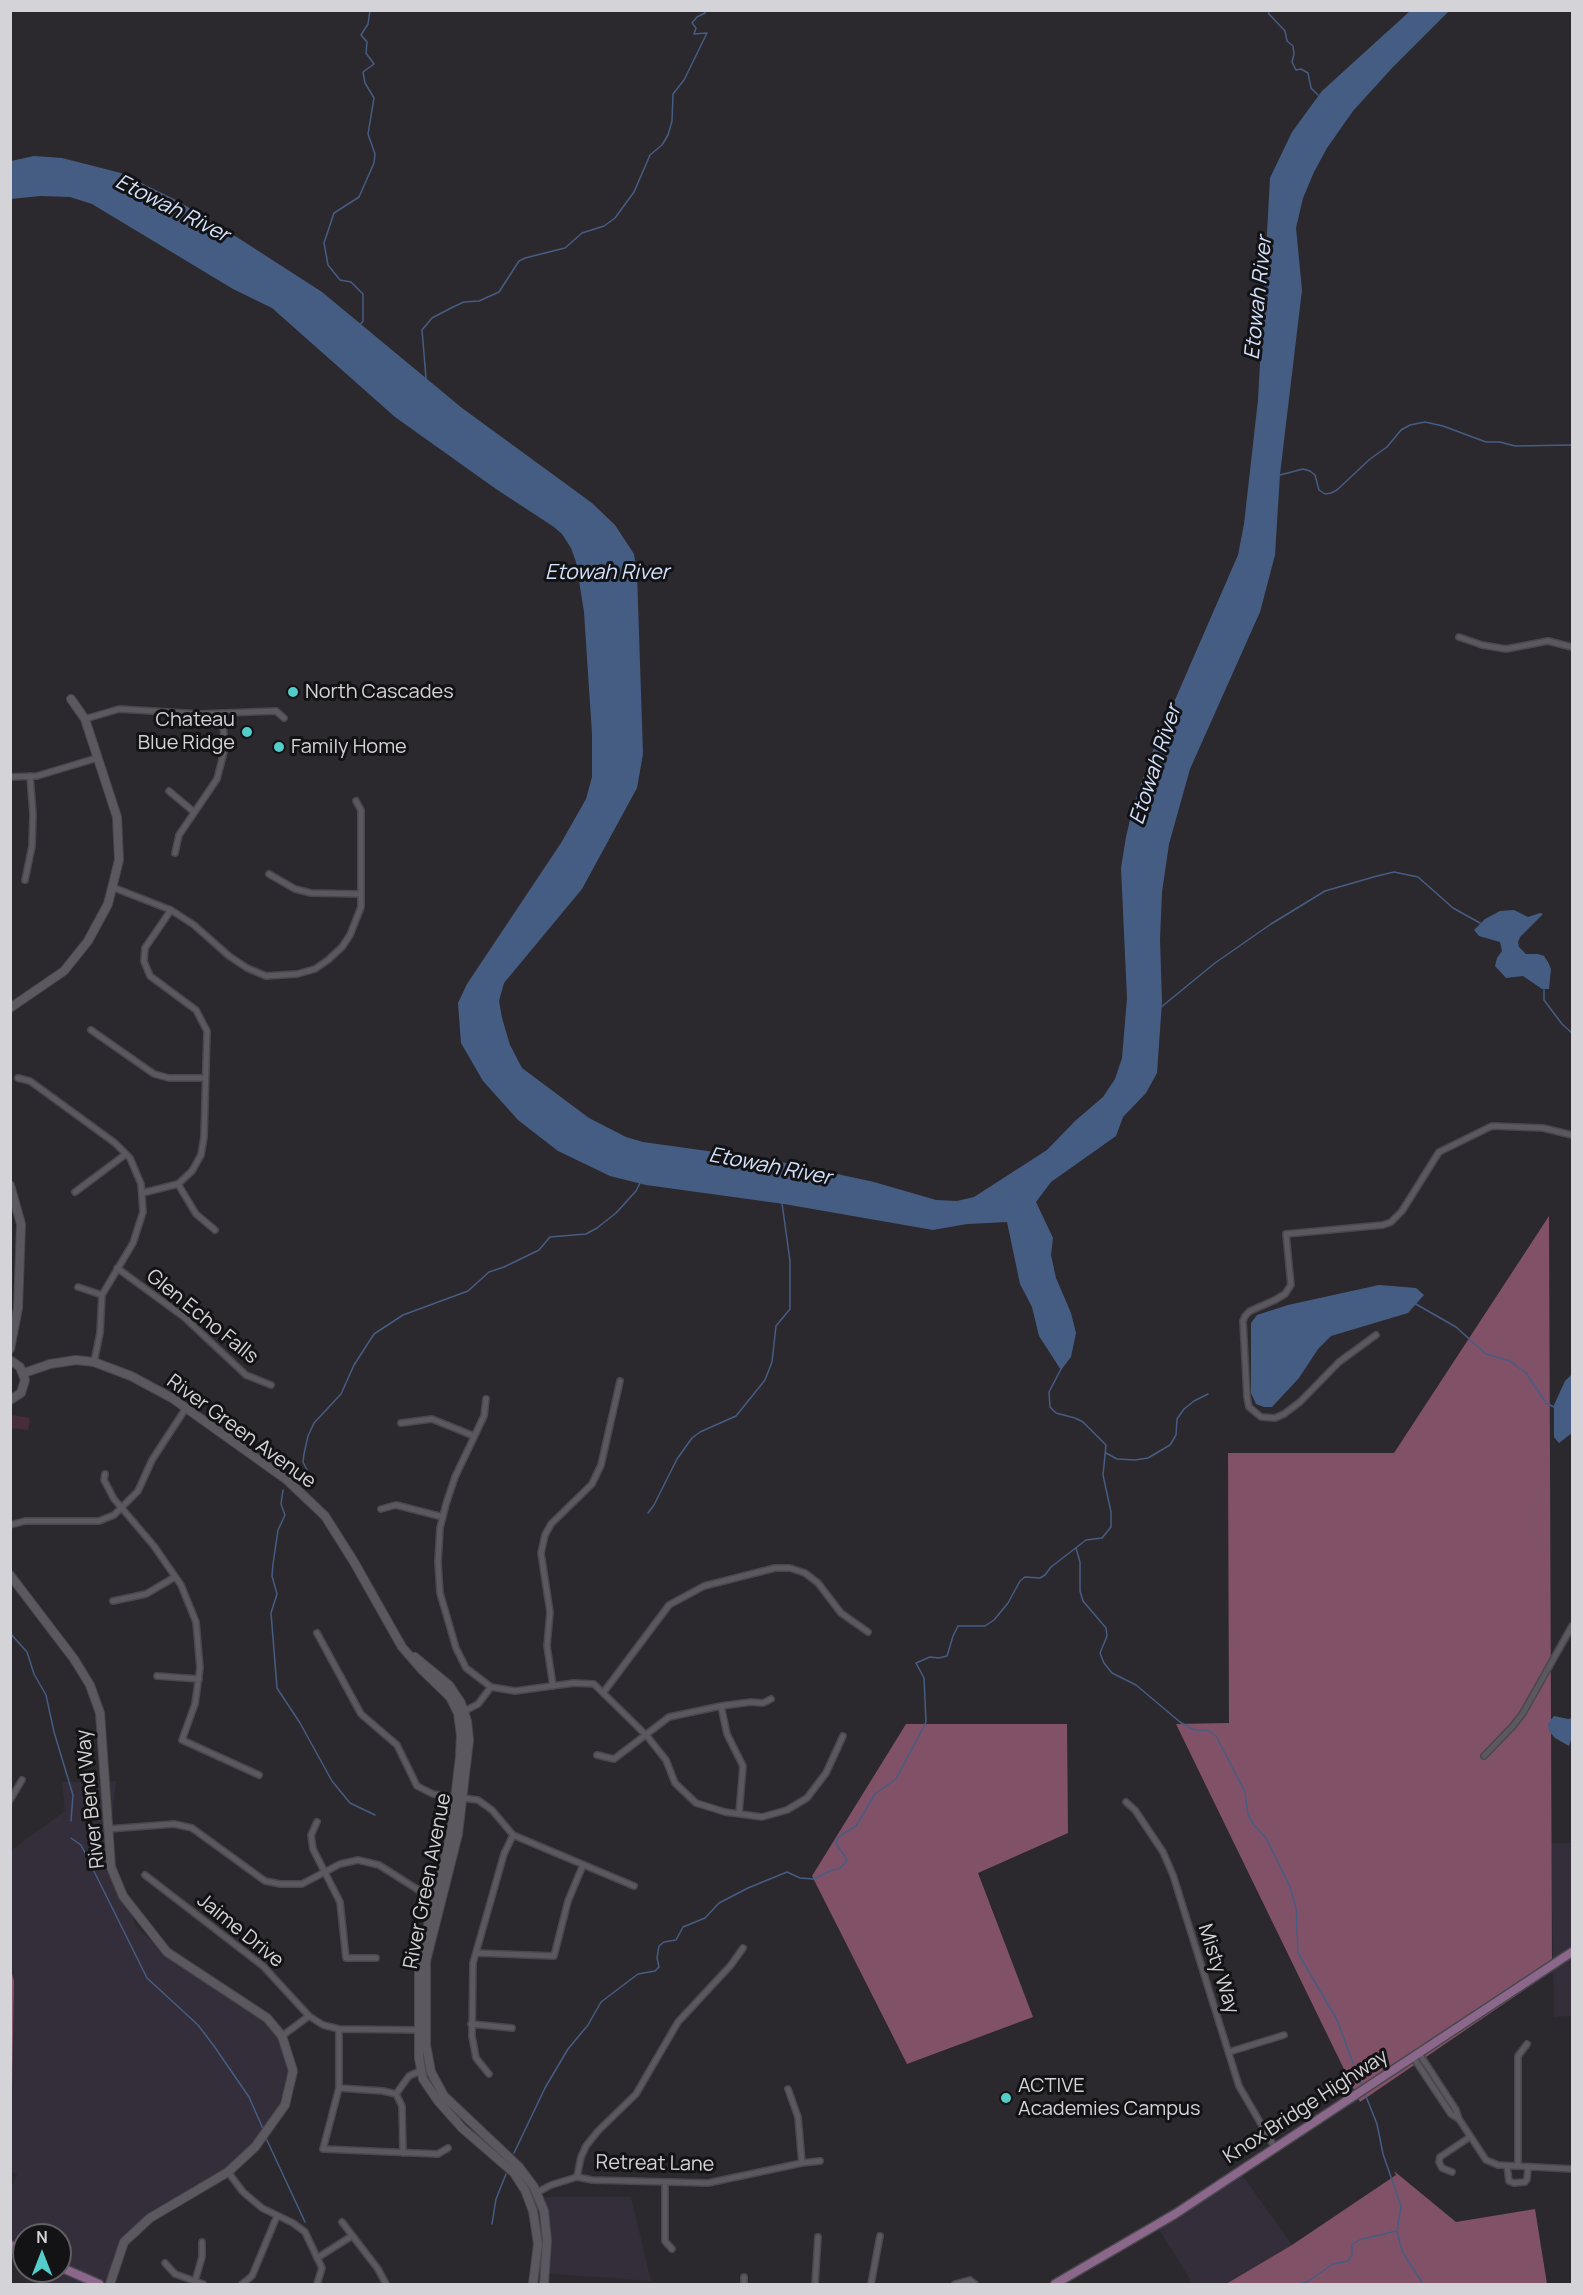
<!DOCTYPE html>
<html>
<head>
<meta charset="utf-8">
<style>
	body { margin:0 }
	#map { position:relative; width:1583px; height:2295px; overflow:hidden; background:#2b292e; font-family:Manrope,sans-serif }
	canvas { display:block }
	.frame { position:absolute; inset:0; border:12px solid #d4d3d7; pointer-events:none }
	.north { position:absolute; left:12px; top:2223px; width:60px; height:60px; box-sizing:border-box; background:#131215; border:2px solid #605f63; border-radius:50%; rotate:0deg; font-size:16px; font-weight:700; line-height:24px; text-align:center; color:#d4d3d7 }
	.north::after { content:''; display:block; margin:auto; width:21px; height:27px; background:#53cdc9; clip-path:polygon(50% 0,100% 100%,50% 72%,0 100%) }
</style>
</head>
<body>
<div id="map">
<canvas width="1583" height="2295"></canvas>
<div class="frame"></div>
<div class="north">N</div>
</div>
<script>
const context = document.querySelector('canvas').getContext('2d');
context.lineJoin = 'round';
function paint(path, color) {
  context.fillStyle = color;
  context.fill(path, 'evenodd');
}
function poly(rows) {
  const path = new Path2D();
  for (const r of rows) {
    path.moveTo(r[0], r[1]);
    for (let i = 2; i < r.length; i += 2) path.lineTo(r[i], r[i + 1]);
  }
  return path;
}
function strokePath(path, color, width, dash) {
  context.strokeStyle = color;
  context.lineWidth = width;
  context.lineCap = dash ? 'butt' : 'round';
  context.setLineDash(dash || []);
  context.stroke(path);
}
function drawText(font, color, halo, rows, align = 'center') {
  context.font = font + ' Manrope,sans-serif';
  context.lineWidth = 6;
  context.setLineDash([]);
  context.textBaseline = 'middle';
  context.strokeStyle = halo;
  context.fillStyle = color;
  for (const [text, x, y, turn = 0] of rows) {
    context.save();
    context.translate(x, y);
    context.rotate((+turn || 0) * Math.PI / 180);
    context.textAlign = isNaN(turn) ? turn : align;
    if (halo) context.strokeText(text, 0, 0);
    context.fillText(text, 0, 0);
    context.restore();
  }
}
const built = poly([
	[116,1781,110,1839,113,1880,131,1913,136,1927,177,1964,236,1993,282,2036,287,2052,290,2079,285,2107,225,2176,134,2230,107,2283,109,2284,43,2284,48,2271,60,2271,60,2235,24,2235,24,2245,11,2239,11,2188,17,2174,10,2171,14,1981,10,1970,10,1851,65,1811,62,1782],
	[1551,1843,1572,1843,1572,2016,1554,2017],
	[1238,2169,1292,2245,1226,2284,1193,2284,1155,2223],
	[538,2197,631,2197,651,2281,541,2273]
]);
const green = poly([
	[11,1415,30,1418,28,1430,11,1428]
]);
const forest = poly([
	[1549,1216,1552,1971,1360,2102,1176,1724,1229,1723,1228,1453,1394,1453],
	[906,1724,1067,1724,1068,1833,978,1873,1033,2017,907,2064,812,1876],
	[11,1970,14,1981,12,2089,11,2095],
	[1394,2171,1456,2222,1535,2209,1547,2284,1226,2284,1292,2245,1396,2175]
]);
const water = poly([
	[1410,11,1449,11,1393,67,1353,111,1327,148,1314,172,1303,198,1296,228,1302,290,1280,474,1275,555,1260,612,1190,769,1169,844,1162,892,1160,939,1162,1002,1157,1073,1146,1093,1123,1117,1116,1136,1051,1182,1036,1202,1053,1238,1051,1255,1056,1278,1071,1313,1076,1333,1071,1357,1061,1370,1039,1336,1032,1307,1020,1284,1007,1222,967,1224,933,1230,784,1204,646,1185,610,1176,558,1151,518,1120,483,1081,461,1043,458,1003,467,984,561,843,586,799,592,777,592,734,584,612,576,562,571,548,562,534,554,527,496,489,395,417,272,308,233,289,92,204,70,197,40,196,11,199,11,161,34,156,62,158,121,173,178,201,232,234,322,292,462,408,592,503,615,525,634,554,637,573,643,754,637,788,582,889,504,983,499,1001,502,1018,510,1045,522,1068,589,1118,626,1137,643,1142,772,1160,874,1182,936,1200,957,1201,974,1197,1047,1150,1075,1121,1103,1097,1115,1079,1122,1058,1127,998,1121,868,1126,837,1133,807,1151,755,1238,555,1244,524,1258,400,1270,178,1292,132,1322,91],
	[1514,910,1528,917,1540,913,1543,914,1520,937,1518,942,1519,947,1526,954,1538,954,1544,956,1548,962,1551,969,1549,989,1542,989,1523,976,1506,978,1495,966,1497,958,1502,951,1500,942,1479,936,1474,930,1485,919,1500,911],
	[1379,1285,1416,1288,1424,1295,1408,1313,1331,1336,1318,1349,1299,1378,1272,1407,1264,1407,1256,1404,1251,1393,1251,1323,1257,1315,1288,1305],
	[1572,1374,1572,1433,1559,1443,1554,1437,1554,1405,1565,1381],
	[1554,1716,1568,1719,1572,1718,1572,1737,1569,1746,1555,1738,1549,1731,1548,1723]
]);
const stream = poly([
	[1268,10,1269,14,1285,31,1287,41,1293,46,1294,54,1292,62,1296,70,1301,69,1308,73,1311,88,1318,95],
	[359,326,363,321,363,294,351,282,340,280,328,265,324,243,334,213,359,197,374,163,375,154,368,134,374,98,365,83,363,72,374,64,366,53,367,42,361,35,368,24,370,10],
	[426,378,422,330,432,318,453,307,464,302,479,301,499,292,519,261,525,258,565,248,582,233,604,226,615,218,634,192,650,155,662,145,668,135,672,121,673,94,684,80,707,33,694,34,696,28,692,23,697,17,705,13,705,10],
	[1280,475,1303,469,1310,471,1315,475,1319,490,1325,494,1331,493,1337,490,1370,459,1387,447,1401,430,1410,425,1425,422,1443,426,1486,442,1500,442,1515,446,1572,445],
	[1544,990,1544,1000,1562,1024,1572,1033],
	[1160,1008,1215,963,1271,924,1325,891,1377,876,1394,872,1418,877,1453,908,1480,923],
	[1414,1303,1456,1327,1486,1354,1510,1361,1526,1373,1546,1403,1554,1407],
	[1106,1453,1117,1459,1135,1460,1148,1458,1170,1445,1176,1435,1177,1419,1184,1409,1194,1401,1208,1394],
	[296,1479,307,1470,303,1462,304,1454,308,1436,314,1423,341,1394,354,1365,374,1334,403,1315,468,1291,489,1272,504,1267,539,1250,550,1237,586,1234,597,1228,616,1213,636,1191,640,1183],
	[283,1490,281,1504,285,1515,278,1530,273,1564,272,1576,277,1594,271,1613,277,1688,300,1723,332,1781,350,1803,375,1815],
	[648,1513,654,1505,677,1459,692,1438,700,1432,736,1416,765,1380,772,1362,776,1326,790,1309,790,1261,782,1203],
	[1076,1548,1080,1562,1080,1591,1083,1601,1106,1628,1107,1636,1100,1653,1104,1663,1112,1673,1136,1685,1180,1722,1194,1730,1207,1730,1216,1736,1228,1759,1245,1792,1248,1815,1254,1825,1266,1838,1290,1887,1296,1908,1298,1953,1337,2020,1362,2087],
	[10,1633,27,1652,34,1674,46,1695,54,1732,73,1795,71,1821],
	[71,1838,81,1845,147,1978,198,2025,214,2046,249,2097,264,2131],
	[1365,2094,1377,2124,1383,2154,1401,2206,1397,2231,1402,2251,1423,2284],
	[265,2136,305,2222],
	[514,2153,545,2088,568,2049,588,2025,601,2002,638,1974,655,1971,659,1967,657,1958,659,1946,664,1942,676,1940,683,1927,705,1918,719,1903,748,1888,787,1872,800,1878,814,1879,832,1870,839,1869,846,1862,846,1858,837,1845,836,1841,841,1835,856,1826,875,1794,896,1779,926,1722,924,1678,916,1663,930,1657,939,1658,947,1656,953,1636,958,1626,985,1626,994,1620,1008,1603,1020,1581,1025,1577,1040,1578,1045,1575,1051,1567,1086,1540,1102,1538,1111,1527,1111,1512,1103,1475,1106,1445,1083,1422,1075,1418,1056,1413,1050,1407,1049,1392,1061,1369],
	[492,2224,496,2199,506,2174],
	[1300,2284,1307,2282,1333,2264,1348,2261,1352,2255,1352,2245,1359,2240,1396,2231]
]);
const street = poly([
	[1459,637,1482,645,1506,649,1548,641,1572,647],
	[85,719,119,709,200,714,276,711,284,718],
	[10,777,37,776,97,758],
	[169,791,194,812],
	[175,853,179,835,217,779,225,748,222,713],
	[269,874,295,889,311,893,361,894],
	[25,880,32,846,33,814,30,776],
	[112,887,171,910,194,925,229,956,247,968,266,976,297,974,315,969,328,960,342,947,350,935,361,907,361,810,356,801],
	[91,1030,154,1074,169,1078,205,1078],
	[18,1078,30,1081,115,1143,130,1158,141,1184,143,1212,133,1243,102,1295,100,1333,94,1362],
	[178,1184,196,1214,215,1230],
	[75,1192,126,1154],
	[142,1193,178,1184,192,1171,201,1155,204,1137,207,1031,196,1010,150,976,144,961,145,948,171,910],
	[117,1268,184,1317,246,1375,271,1385],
	[78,1287,102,1295],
	[1376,1335,1339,1362,1300,1402,1284,1414,1275,1418,1261,1417,1249,1407,1247,1397,1243,1321,1245,1316,1250,1311,1275,1300,1285,1294,1291,1285,1286,1234,1383,1225,1391,1222,1402,1211,1439,1152,1492,1126,1543,1128,1572,1135],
	[486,1399,484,1416,455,1477,446,1504,440,1528,438,1562,440,1593,456,1648,466,1668,491,1687],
	[401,1423,432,1419,474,1436],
	[105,1474,104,1480,114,1499,154,1546,181,1585,196,1622,200,1668,195,1704,182,1740,259,1775],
	[381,1509,396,1505,443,1517],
	[10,1525,25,1521,99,1521,114,1515,138,1491,152,1460,186,1408],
	[113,1601,146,1594,175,1577],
	[317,1633,361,1714,397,1745,417,1786,433,1794,478,1800,492,1810,513,1835,634,1886],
	[157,1676,199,1679],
	[553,1686,547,1646,550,1612,541,1553,545,1535,551,1524,592,1484,601,1465,620,1381],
	[603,1693,669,1605,704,1586,775,1568,790,1568,805,1573,818,1583,841,1613,868,1632],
	[721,1706,727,1734,743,1766,739,1814],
	[463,1712,478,1704,491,1687,515,1691,574,1683,594,1684,647,1736,666,1760,675,1783,696,1803,725,1812,762,1817,787,1810,807,1798,826,1773,843,1736],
	[597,1755,614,1759,669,1717,721,1706,751,1702,763,1703,771,1699],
	[1484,1756,1513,1726,1523,1713,1572,1626],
	[10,1800,22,1780],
	[1126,1802,1135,1810,1163,1852,1173,1875,1239,2086,1275,2148],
	[317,1822,311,1835,313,1849,340,1902,346,1958,376,1958],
	[108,1829,174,1824,192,1828,265,1881,280,1884,302,1884,340,1864,358,1860,379,1865,420,1891,437,1898],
	[145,1875,263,1966,309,2016,323,2025,339,2029,419,2030],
	[476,1953,554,1956,568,1901,583,1865],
	[471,2024,512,2028],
	[339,2029,339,2088,323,2149,438,2154,448,2148],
	[282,2036,309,2016],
	[1229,2052,1284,2035],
	[1419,2053,1456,2110,1459,2119,1486,2160,1498,2165,1572,2169],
	[1413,2057,1451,2114,1459,2119],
	[489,2074,476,2058,472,2036,473,1963,504,1854,513,1835],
	[339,2088,383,2091,396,2094,402,2106,403,2153],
	[396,2094,409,2076,422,2070],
	[802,2163,820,2161],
	[1507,2166,1509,2181,1514,2183,1525,2182,1527,2179,1528,2167],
	[1518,2166,1518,2056,1527,2044],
	[228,2172,243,2192,262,2208,293,2223,305,2232,322,2268,317,2284],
	[1452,2172,1442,2168,1439,2162,1440,2157,1470,2137],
	[577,2177,592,2180,708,2183,802,2163,798,2117,788,2089],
	[665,2182,665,2241,672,2249],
	[536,2193,551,2185,577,2177,581,2157,586,2146,598,2131,636,2094,678,2022,731,1965,743,1948],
	[342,2222,378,2269,386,2284],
	[317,2258,352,2236],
	[165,2263,175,2274,203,2284],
	[195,2281,202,2257,202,2242],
	[242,2284,252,2276,277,2216],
	[744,2284,744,2277],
	[815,2284,818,2237],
	[871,2284,880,2236],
	[955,2284,970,2280,975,2284]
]);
const secondary = poly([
	[10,1008,64,971,88,941,108,904,119,860,117,817,85,719,71,699],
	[10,1185,21,1224,18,1308,10,1349],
	[10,1360,20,1367,25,1380,21,1393,10,1400],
	[24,1373,50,1364,76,1360,94,1362,131,1376,172,1398,287,1480,325,1516,354,1562,402,1647,422,1670,450,1697,458,1713,461,1735,460,1757,451,1833,419,1961,419,2058,423,2079,438,2101,462,2128,514,2173,525,2190,533,2211,538,2244,533,2284],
	[10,1575,74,1659,90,1685,100,1713,111,1867,123,1896,167,1952,267,2018,282,2036,293,2071,285,2105,255,2147,228,2172,150,2218,124,2242,110,2284],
	[415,1657,449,1685,461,1703,467,1721,469,1740,458,1834,426,1961,426,2045,431,2072,444,2096,519,2167,534,2187,544,2211,547,2240,544,2284]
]);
const primary = poly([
	[10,2245,24,2251],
	[60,2267,99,2284],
	[1055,2284,1175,2214,1572,1952]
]);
const markers = [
	[293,692,6,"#53cdc9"],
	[247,732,6,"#53cdc9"],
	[279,747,6,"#53cdc9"],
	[1006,2098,6,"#53cdc9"]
];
const poiNames = [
	["North Cascades",305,692],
	["Chateau",235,720,"right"],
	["Blue Ridge",235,743,"right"],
	["Family Home",291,747],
	["ACTIVE",1018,2086],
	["Academies Campus",1018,2109]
];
const streetNames = [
	["Glen Echo Falls",202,1317,39],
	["River Green Avenue",241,1432,36],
	["River Bend Way",91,1799,-96],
	["River Green Avenue",428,1881,-79],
	["Jaime Drive",240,1931,39],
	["Misty Way",1218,1969,72],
	["Knox Bridge Highway",1306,2107,-33],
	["Retreat Lane",655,2164,1]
];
const waterNames = [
	["Etowah River",172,209,27],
	["Etowah River",1259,298,-84],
	["Etowah River",607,573],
	["Etowah River",1156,765,-72],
	["Etowah River",770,1167,11]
];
paint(built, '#332e3a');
paint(green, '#472d39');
paint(forest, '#815267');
paint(water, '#465d83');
strokePath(stream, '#465d83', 1.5);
strokePath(street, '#4a474d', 8);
strokePath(secondary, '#4a474d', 10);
strokePath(primary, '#4a474d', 11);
strokePath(street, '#5b595f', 5);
strokePath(secondary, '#5b595f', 8);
strokePath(primary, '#8b678b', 8);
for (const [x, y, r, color] of markers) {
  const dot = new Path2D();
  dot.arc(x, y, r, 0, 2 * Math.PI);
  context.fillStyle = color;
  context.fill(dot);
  strokePath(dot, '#131215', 2);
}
drawText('20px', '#d4d3d7', '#131215', poiNames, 'left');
drawText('20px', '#d4d3d7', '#131215', streetNames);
drawText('italic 21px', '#d3e2fc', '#131215', waterNames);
</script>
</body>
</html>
